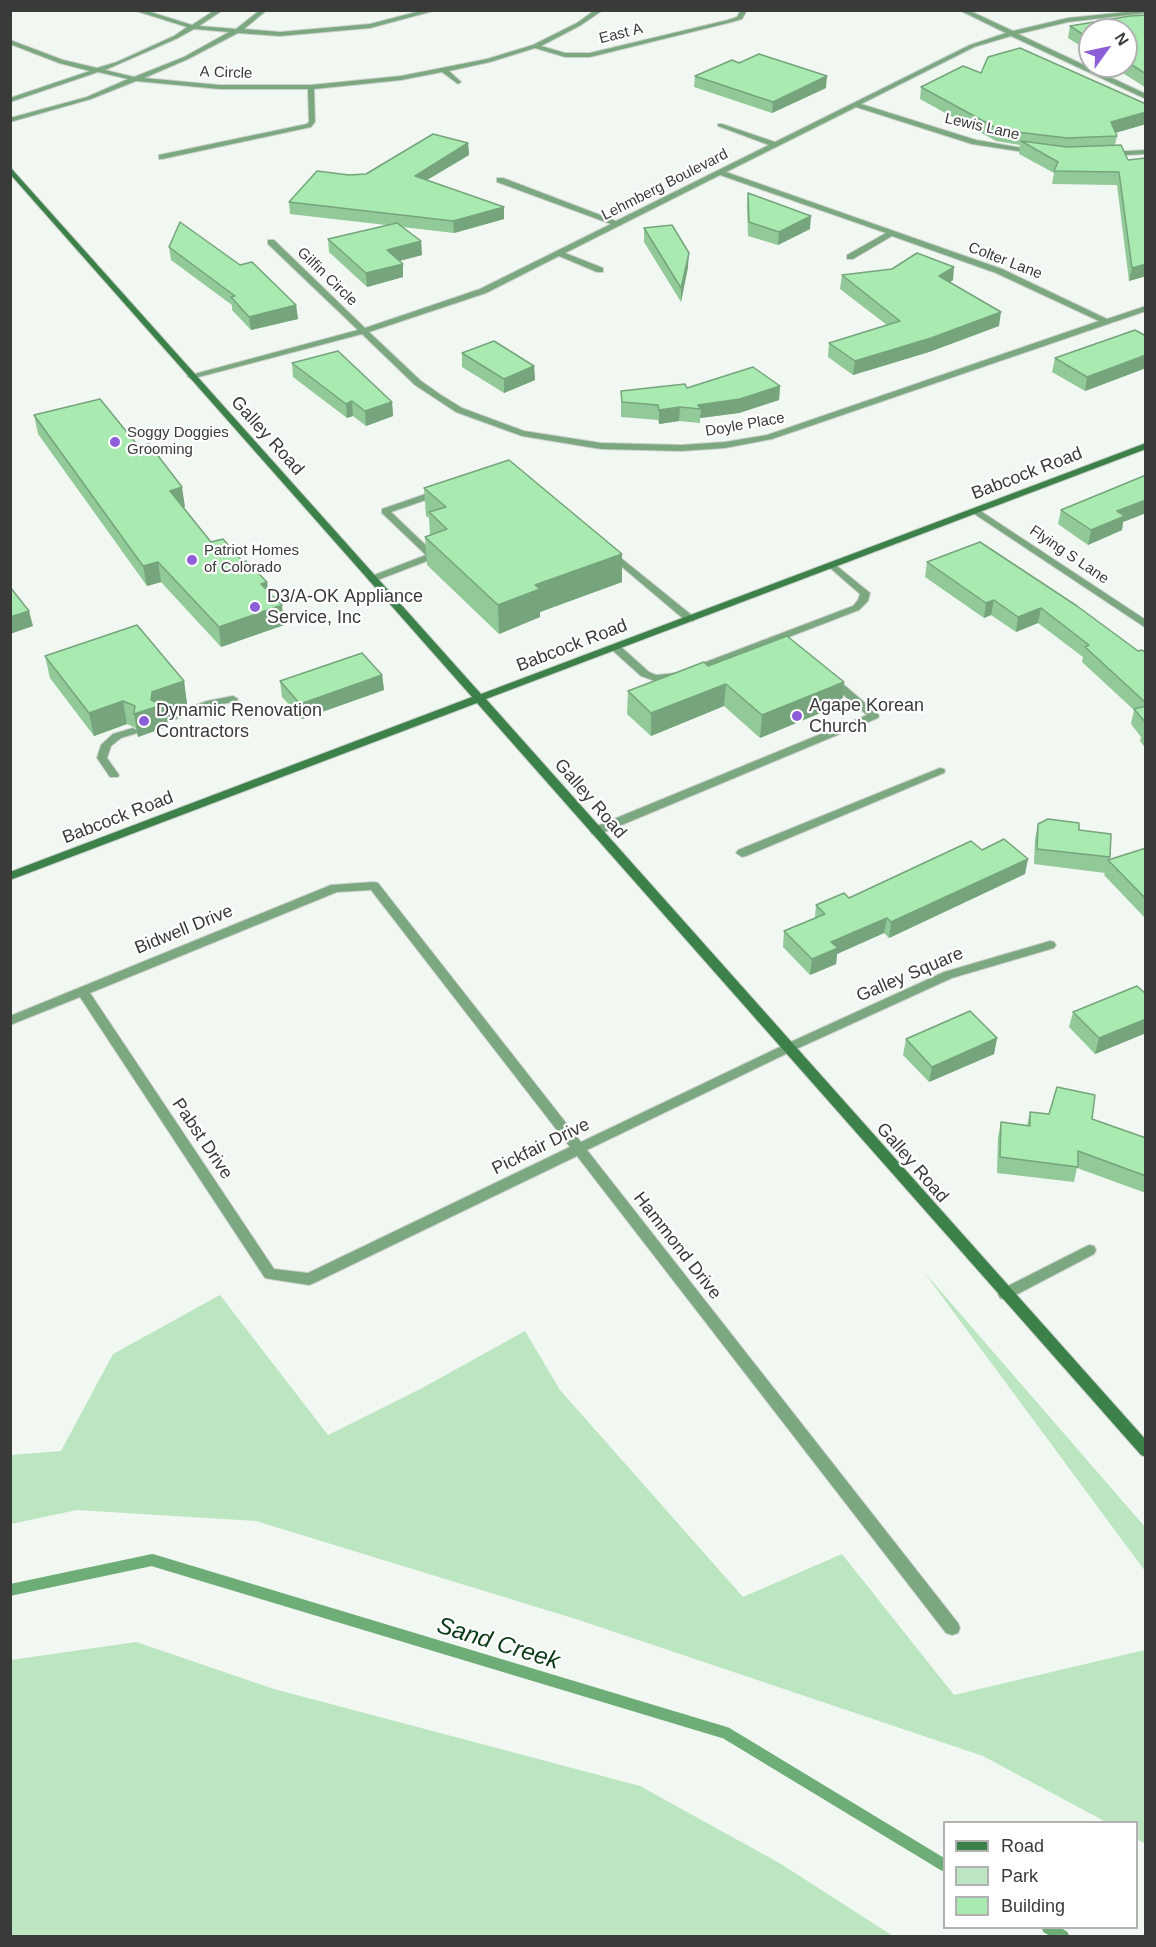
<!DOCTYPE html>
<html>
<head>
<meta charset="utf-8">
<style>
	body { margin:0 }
	#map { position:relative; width:1156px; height:1947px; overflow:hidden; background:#f1f7f1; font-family:Helvetica,sans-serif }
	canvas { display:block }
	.frame { position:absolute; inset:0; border:12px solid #393b39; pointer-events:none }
	.legend { position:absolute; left:943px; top:1821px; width:195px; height:108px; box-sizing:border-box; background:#fff; border:2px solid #b0b1b0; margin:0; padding:8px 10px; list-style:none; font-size:18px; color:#393b39 }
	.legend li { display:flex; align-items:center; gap:12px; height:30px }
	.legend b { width:30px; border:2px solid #b0b1b0 }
	.north { position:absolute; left:1078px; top:18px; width:60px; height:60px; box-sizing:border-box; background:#fff; border:2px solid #b0b1b0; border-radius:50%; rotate:57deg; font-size:16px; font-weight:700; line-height:24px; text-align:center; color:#393b39 }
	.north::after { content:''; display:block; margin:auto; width:21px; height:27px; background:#8c5ed8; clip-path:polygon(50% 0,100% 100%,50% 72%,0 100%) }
</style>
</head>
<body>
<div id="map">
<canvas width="1156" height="1947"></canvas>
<div class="frame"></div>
<ul class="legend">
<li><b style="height:8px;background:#3d814a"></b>Road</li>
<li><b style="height:16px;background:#bce5c1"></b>Park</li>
<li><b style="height:16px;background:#a9eab1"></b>Building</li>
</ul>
<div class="north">N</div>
</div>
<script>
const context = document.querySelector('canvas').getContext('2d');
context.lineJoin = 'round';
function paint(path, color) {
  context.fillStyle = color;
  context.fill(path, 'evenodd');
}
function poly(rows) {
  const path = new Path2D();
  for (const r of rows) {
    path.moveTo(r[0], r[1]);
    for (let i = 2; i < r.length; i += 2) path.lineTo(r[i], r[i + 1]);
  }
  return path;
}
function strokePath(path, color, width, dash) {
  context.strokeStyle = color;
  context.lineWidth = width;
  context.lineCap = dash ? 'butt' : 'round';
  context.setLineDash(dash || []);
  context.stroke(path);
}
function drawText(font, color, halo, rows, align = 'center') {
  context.font = font + ' Helvetica,sans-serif';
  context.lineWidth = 4.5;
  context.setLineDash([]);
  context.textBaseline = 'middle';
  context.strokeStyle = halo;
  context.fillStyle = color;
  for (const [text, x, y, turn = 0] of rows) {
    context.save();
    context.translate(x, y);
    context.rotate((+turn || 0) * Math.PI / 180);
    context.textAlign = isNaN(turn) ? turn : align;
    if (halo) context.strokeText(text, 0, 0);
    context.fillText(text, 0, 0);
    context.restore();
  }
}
const green = poly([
	[924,1272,1145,1527,1145,1571],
	[220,1295,328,1435,424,1387,525,1331,560,1390,743,1597,842,1554,954,1695,1145,1650,1145,1844,1137,1839,1136,1822,1106,1822,983,1756,579,1620,256,1521,77,1510,11,1524,11,1455,61,1451,113,1354],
	[136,1642,274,1689,640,1786,781,1864,893,1936,11,1936,11,1660]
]);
const stream = poly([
	[10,1590,152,1560,726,1733,944,1865],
	[1048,1928,1063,1936]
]);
const lane = poly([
	[440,489,445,492,443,494,391,512,435,554,435,558,375,581,369,581,369,577,426,555,382,513,382,509,440,489],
	[611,550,694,617,694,621,686,621,608,555,606,553,611,550],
	[832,562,870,593,868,601,859,610,698,672,690,672,690,668,853,606,858,600,860,594,829,567,827,565,832,562],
	[615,644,619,645,649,672,656,675,677,673,682,676,677,679,655,681,641,676,611,649,610,647,615,644],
	[832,677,836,678,878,714,879,716,878,718,600,834,592,834,590,831,592,828,867,715,828,682,827,680,832,677],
	[233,696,238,699,237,701,213,706,161,724,156,721,157,719,207,701,233,696],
	[133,728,138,731,137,733,121,738,111,746,107,758,119,775,118,777,110,777,97,758,101,745,113,734,133,728],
	[940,768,944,769,945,771,944,773,746,856,742,857,736,853,738,850,940,768]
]);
const street = poly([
	[133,10,144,10,192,25,215,10,223,10,199,26,236,29,260,10,267,10,244,29,280,32,370,24,424,10,437,10,370,28,280,36,238,33,188,59,144,78,219,85,311,85,401,76,487,59,533,45,577,23,595,10,603,10,581,25,541,46,565,53,590,53,728,20,737,17,741,10,747,10,742,19,732,22,590,57,565,57,535,48,490,62,449,71,460,81,461,82,458,84,442,72,401,80,314,89,315,122,311,127,162,159,159,159,159,155,307,124,309,122,308,89,219,89,136,81,91,99,10,122,10,118,87,97,128,79,98,72,10,102,10,98,90,71,59,63,10,44,10,40,63,60,97,68,117,62,174,36,187,27,133,10],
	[194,29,229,32,184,57,134,77,105,70,178,38,194,29],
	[959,10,968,10,1013,31,1068,18,1146,10,1146,13,1068,22,1018,34,1146,94,1146,99,1011,36,974,47,861,104,976,140,1034,150,1038,152,1037,154,972,144,856,107,726,172,1002,269,1107,319,1146,306,1146,311,772,439,725,448,681,451,601,449,522,436,456,412,415,385,362,334,191,379,187,376,358,330,268,244,268,240,274,240,365,328,480,289,611,224,497,182,497,178,503,178,616,221,769,145,718,126,718,124,722,124,775,142,970,45,1006,33,959,10],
	[720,175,886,233,847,255,847,259,853,259,892,236,996,273,1099,321,767,435,725,442,681,445,601,443,524,431,462,408,441,395,421,381,369,332,486,293,559,256,597,272,603,272,603,268,565,253,720,175],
	[1146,150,1146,154,1108,156,1104,154,1108,152,1146,150],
	[976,508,1146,620,1146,628,973,513,971,511,976,508],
	[374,882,378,883,581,1142,784,1045,944,972,1050,941,1054,942,1056,945,1054,948,952,978,792,1051,587,1150,958,1623,960,1628,958,1633,952,1635,946,1633,577,1156,314,1283,309,1285,270,1279,265,1278,80,997,10,1025,10,1016,331,885,374,882],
	[371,890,570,1147,308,1273,274,1269,90,993,337,892,371,890],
	[1089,1245,1094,1246,1096,1250,1094,1254,1010,1298,1005,1300,1000,1298,998,1294,1000,1290,1089,1245]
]);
const secondary = poly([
	[10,167,481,694,1146,443,1146,449,486,699,1146,1440,1146,1457,1141,1455,477,703,10,880,10,872,472,697,10,174,10,167]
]);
const wall = poly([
	[1146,15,1146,88,1112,66,1126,66,1126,30,1090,30,1090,52,1068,38,1070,26],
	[981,73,1146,104,1146,124,1115,133,1117,136,1115,145,1128,160,1146,158,1146,276,1129,281,1117,185,1052,184,1054,173,1019,154,1020,145,996,141,920,99,921,87],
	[695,76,826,88,772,113,694,87],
	[468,143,469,155,427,180,504,219,454,233,403,227,421,241,422,255,399,261,403,264,403,277,367,287,329,252,328,239,386,225,290,214,289,202,349,175,366,174],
	[748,193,810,229,778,245,748,236,747,206],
	[644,228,688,267,681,302,644,242],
	[169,247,296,305,298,319,251,330,232,310,232,305,171,260],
	[842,275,953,280,950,282,999,326,929,352,853,375,828,357,829,343,887,325,840,289],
	[1146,336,1146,368,1085,391,1052,372,1055,358],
	[462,353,534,366,535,380,504,393,462,367],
	[292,363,392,402,393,416,366,426,353,416,347,418,293,377],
	[780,386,779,400,739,413,700,418,700,423,679,421,659,424,658,420,621,417,621,391,687,388],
	[34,415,185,507,183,507,211,542,243,562,267,582,268,591,284,625,221,647,161,582,147,586,38,434],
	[1146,475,1146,513,1123,522,1122,530,1088,545,1058,524,1061,510],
	[424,488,622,554,622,582,540,612,540,617,499,634,427,565,425,537,430,535,429,518,426,516],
	[980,542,1138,651,1146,653,1146,749,1140,741,1141,737,1131,724,1134,710,1082,662,1083,657,1038,623,1016,632,991,615,984,618,925,577,927,562],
	[45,656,184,681,187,704,163,712,166,727,138,737,136,728,127,724,94,736,50,678],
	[708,666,844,682,842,704,760,738,724,706,651,736,627,714,628,691],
	[382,675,384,690,302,719,282,697,280,681],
	[1038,824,1079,830,1110,857,1110,859,1146,848,1146,919,1104,875,1105,873,1034,864,1035,839],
	[982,850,1025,874,889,938,884,933,837,954,836,964,810,975,783,947,784,931,815,918,816,905,849,898],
	[1146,994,1146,1033,1095,1054,1069,1027,1073,1012],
	[997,1038,994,1054,929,1082,903,1055,906,1039],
	[1030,1112,1092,1119,1146,1138,1146,1193,1077,1168,1074,1182,997,1173,998,1137,1001,1122,1027,1125]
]);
const shadedWall = poly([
	[827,76,826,88,772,113,773,102],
	[1146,112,1146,124,1108,135,1111,122],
	[468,143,469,155,415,187,415,176],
	[504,207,504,219,454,233,453,221],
	[811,216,810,229,778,245,779,232],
	[421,241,422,255,388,264,387,250],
	[689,253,688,267,681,302,681,288],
	[403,264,403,277,367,287,366,273],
	[1146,264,1146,276,1129,281,1132,268],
	[954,267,953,280,938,290,939,276],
	[296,305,298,319,251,330,249,317],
	[1001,312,999,326,929,352,853,375,855,361],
	[1146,355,1146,368,1085,391,1087,377],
	[534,366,535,380,504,393,504,379],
	[780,386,779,400,739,413,700,418,701,409,698,405],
	[352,401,353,416,347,418,346,404],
	[392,402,393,416,366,426,365,411],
	[680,407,679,421,659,424,659,410],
	[182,487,185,507,173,510,170,491],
	[1146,500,1146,513,1123,522,1122,530,1088,545,1091,530,1117,511],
	[622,554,622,582,540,612,540,617,499,634,498,605,535,585],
	[158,562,161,582,147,586,143,566],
	[267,582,269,601,261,584],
	[994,600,991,615,984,618,986,603],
	[282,605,284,625,221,647,219,627],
	[1041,608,1038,623,1016,632,1018,617],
	[29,611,33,626,10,634,10,617],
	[382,675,384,690,302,719,300,704],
	[184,681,187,704,163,712,166,727,138,737,134,714,151,700,152,692],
	[844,682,842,704,760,738,762,715],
	[726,684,724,706,651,736,651,713],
	[123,701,127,724,94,736,89,713],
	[1028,859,1025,874,889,938,891,922],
	[887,918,884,933,837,954,836,964,810,975,812,959,831,942],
	[1146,1019,1146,1033,1095,1054,1099,1038],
	[997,1038,994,1054,929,1082,932,1067]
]);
const building = poly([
	[1146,15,1146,74,1126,61,1126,30,1090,30,1090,39,1070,26,1130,16,1146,15],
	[1020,48,1146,104,1146,112,1111,122,1117,136,1067,138,1008,131,998,129,921,87,963,66,981,73,988,57,1020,48],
	[759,54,827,76,773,102,695,76,732,60,739,63,759,54],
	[433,134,468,143,415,176,504,207,453,221,289,202,317,171,349,175,366,174,433,134],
	[1021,141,1067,147,1121,145,1128,160,1146,158,1146,264,1132,268,1119,172,1054,171,1058,162,1021,141],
	[748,193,811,216,779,232,749,222,748,193],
	[180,222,240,265,252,262,296,305,249,317,231,297,235,296,169,247,180,222],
	[397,223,421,241,387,250,403,264,366,273,328,239,397,223],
	[672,225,689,253,681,288,644,228,672,225],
	[917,253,954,267,939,276,1001,312,931,338,855,361,829,343,900,321,842,275,892,269,917,253],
	[1135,330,1146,336,1146,355,1087,377,1055,358,1135,330],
	[494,341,534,366,504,379,462,353,494,341],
	[338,351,392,402,365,411,352,401,346,404,292,363,338,351],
	[753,367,780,386,740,399,698,405,701,409,680,407,659,410,658,405,622,402,621,391,685,384,687,388,753,367],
	[100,399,139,447,149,444,182,487,170,491,211,542,223,539,243,562,246,561,267,582,261,584,282,605,219,627,158,562,143,566,34,415,100,399],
	[509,460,622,554,535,585,540,589,498,605,425,537,447,529,429,512,446,507,424,488,509,460],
	[1146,475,1146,500,1117,511,1125,516,1091,530,1061,510,1146,475],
	[980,542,1077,606,1138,651,1142,650,1146,653,1146,703,1085,647,1089,645,1041,608,1018,617,994,600,986,603,927,562,980,542],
	[10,587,29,611,10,617,10,587],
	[137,625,184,681,152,692,151,700,162,705,134,714,135,706,123,701,89,713,45,656,137,625],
	[787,636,844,682,762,715,726,684,651,713,628,691,704,662,708,666,787,636],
	[362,653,382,675,300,704,280,681,362,653],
	[1146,706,1146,723,1134,709,1146,706],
	[1048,819,1079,823,1079,830,1111,834,1110,857,1037,849,1038,824,1048,819],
	[1004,839,1028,859,891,922,887,918,831,942,838,948,812,959,784,931,825,914,816,905,844,893,849,898,971,841,982,850,1004,839],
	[1146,848,1146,899,1108,860,1146,848],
	[1137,986,1146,994,1146,1019,1099,1038,1073,1012,1137,986],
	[970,1011,997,1038,932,1067,906,1039,970,1011],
	[1057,1087,1095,1095,1092,1119,1146,1138,1146,1176,1078,1151,1078,1167,1000,1157,1001,1122,1030,1126,1030,1112,1049,1114,1057,1087]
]);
const markers = [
	[115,442,6,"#8c5ed8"],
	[192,560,6,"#8c5ed8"],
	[255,607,6,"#8c5ed8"],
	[797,716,6,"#8c5ed8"],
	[144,721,6,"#8c5ed8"]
];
const farStreetnames = [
	["East A",621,34,-14],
	["A Circle",226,73,2],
	["Lewis Lane",982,127,13],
	["Lehmberg Boulevard",665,185,-27],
	["Colter Lane",1005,261,21],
	["Gilfin Circle",327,277,44],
	["Doyle Place",745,425,-10],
	["Flying S Lane",1069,555,34]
];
const farPoinames = [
	["Soggy Doggies",127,433],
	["Grooming",127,450],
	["Patriot Homes",204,551],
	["of Colorado",204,568]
];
const streetNames = [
	["Galley Road",267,436,48],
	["Babcock Road",1027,474,-21],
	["Babcock Road",572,646,-21],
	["Galley Road",590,799,49],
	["Babcock Road",118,818,-21],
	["Bidwell Drive",184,930,-22],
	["Galley Square",910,975,-23],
	["Pabst Drive",202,1139,56],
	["Pickfair Drive",541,1147,-26],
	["Galley Road",912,1163,49],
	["Hammond Drive",677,1246,52]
];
const poiNames = [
	["D3/A-OK Appliance",267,597],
	["Service, Inc",267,618],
	["Agape Korean",809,706],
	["Church",809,727],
	["Dynamic Renovation",156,711],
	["Contractors",156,732]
];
const nearWaternames = [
	["Sand Creek",498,1644,17]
];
paint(green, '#bce5c1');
strokePath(stream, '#6fad78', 12);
strokePath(lane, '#ccd1cc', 2);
strokePath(street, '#ccd1cc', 2);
strokePath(secondary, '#ccd1cc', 2);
paint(lane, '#7ca881');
paint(street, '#7ca881');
paint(secondary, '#3d814a');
paint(wall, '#91c998');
paint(shadedWall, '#76a47c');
paint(building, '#a9eab1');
strokePath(building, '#76a47c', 1.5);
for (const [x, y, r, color] of markers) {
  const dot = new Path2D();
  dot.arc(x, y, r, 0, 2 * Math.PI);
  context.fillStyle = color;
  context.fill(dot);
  strokePath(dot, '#fff', 2);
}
drawText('15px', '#393b39', '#fff', farStreetnames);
drawText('15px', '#393b39', '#fff', farPoinames, 'left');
drawText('18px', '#393b39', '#fff', streetNames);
drawText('18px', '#393b39', '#fff', poiNames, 'left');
drawText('italic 24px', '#093915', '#fff', nearWaternames);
</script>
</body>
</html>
